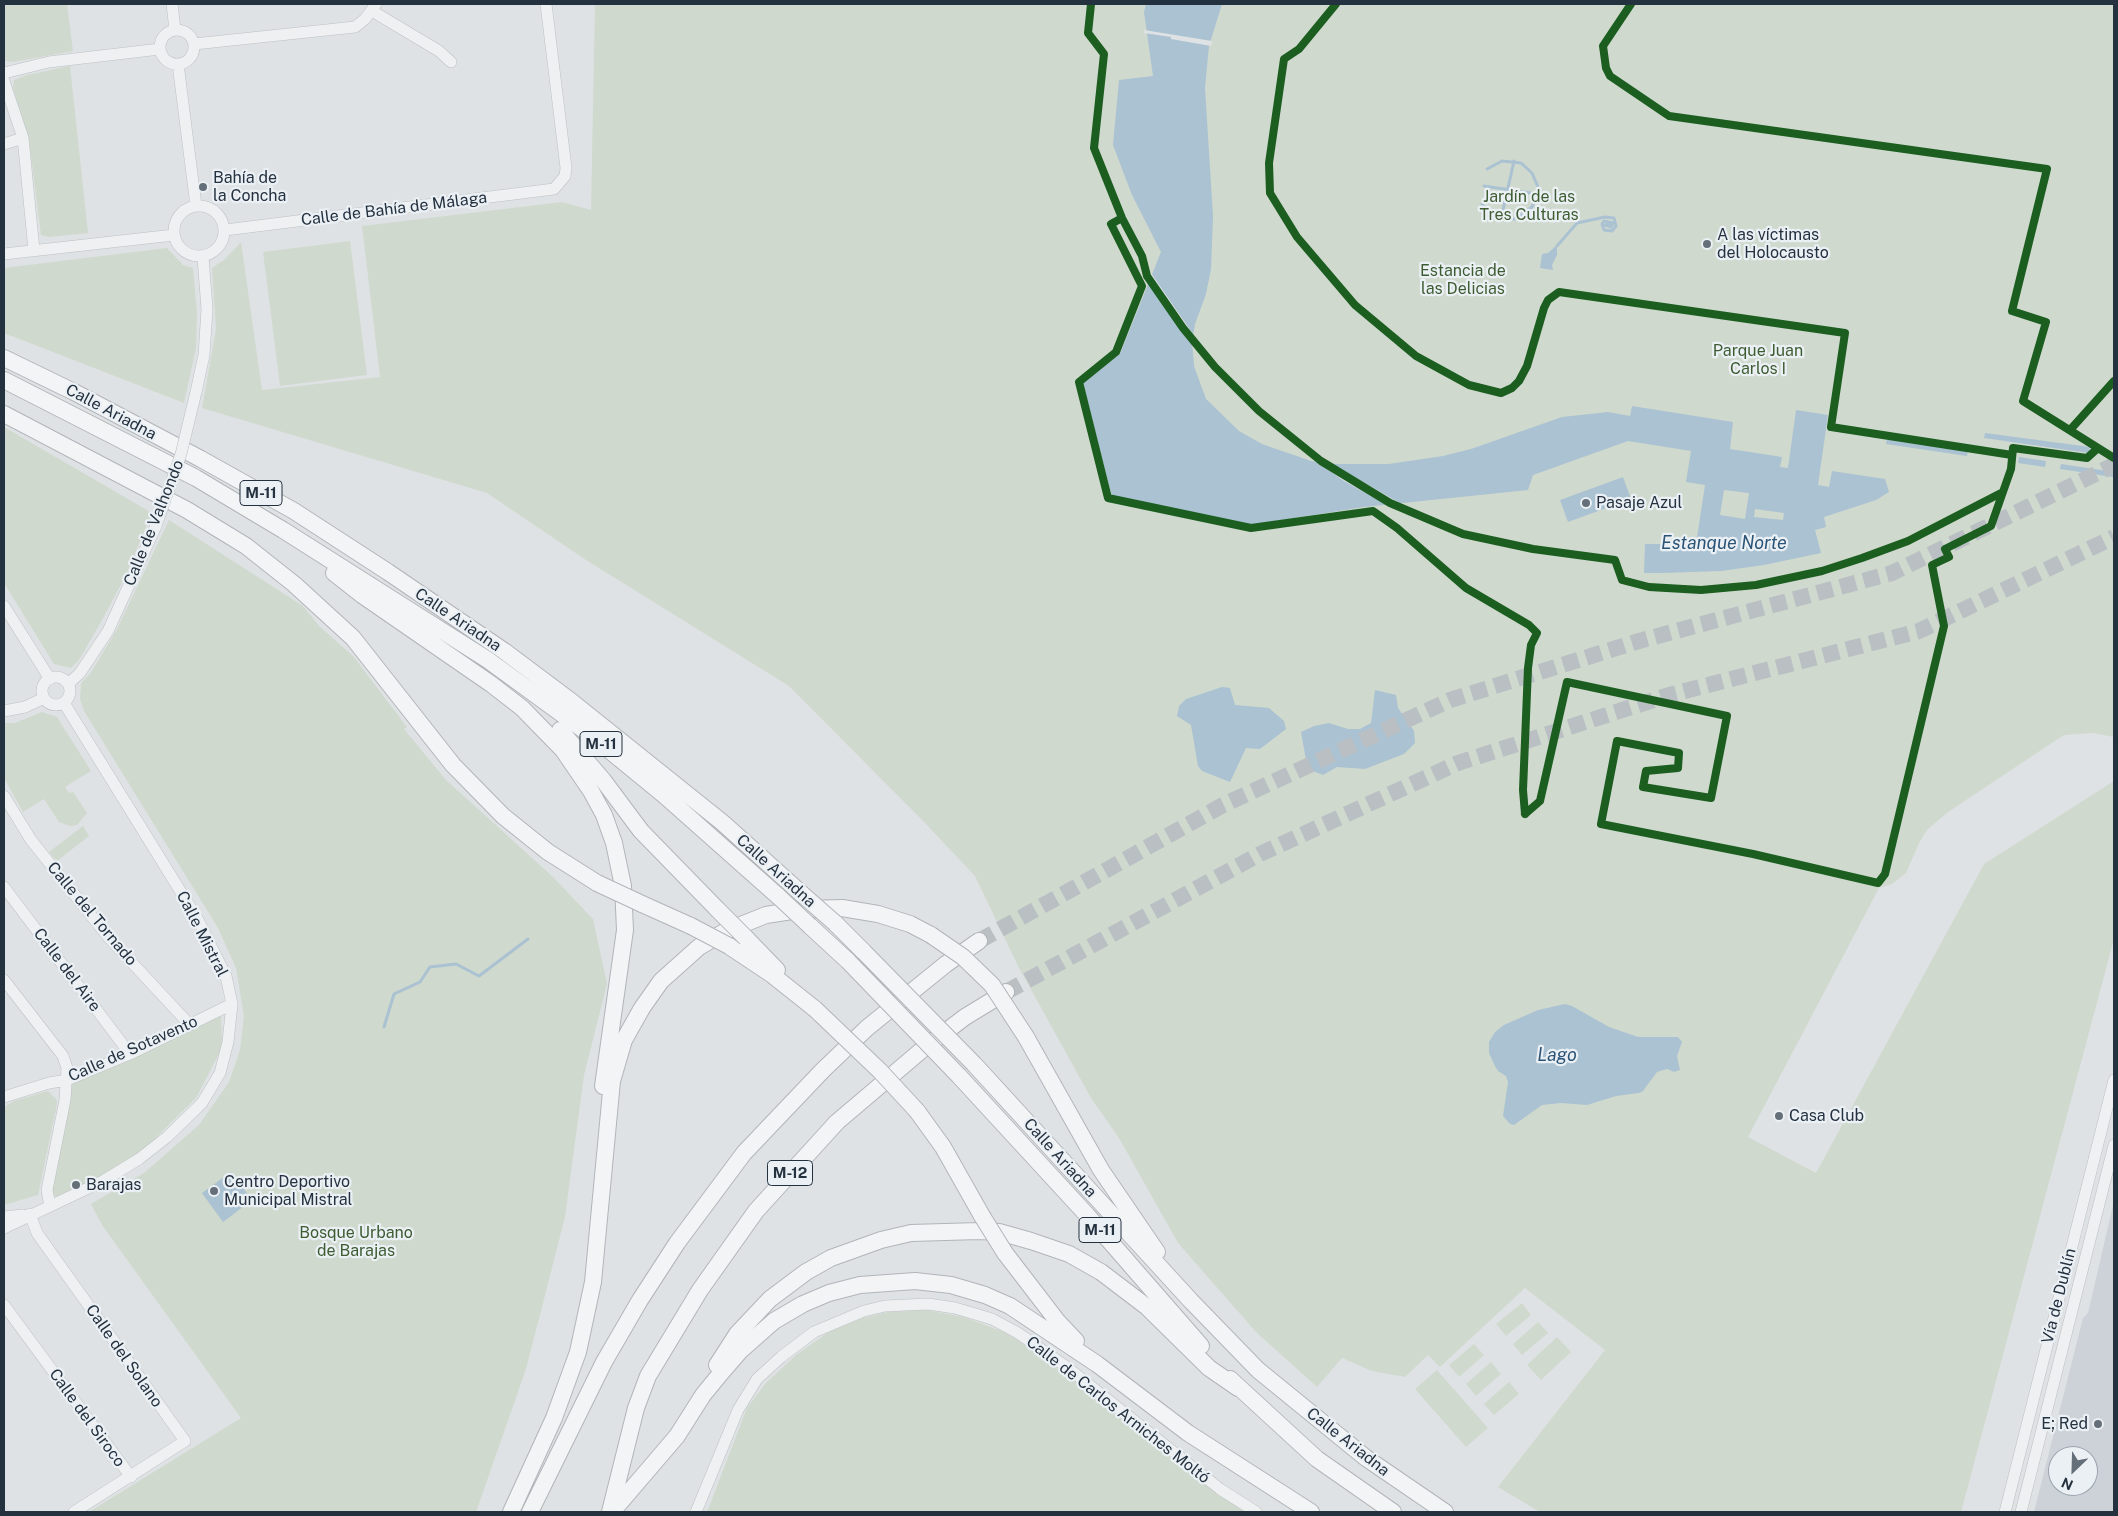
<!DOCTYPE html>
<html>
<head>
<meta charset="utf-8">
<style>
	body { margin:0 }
	#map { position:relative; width:2118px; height:1516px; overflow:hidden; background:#dfe2e4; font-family:"Public Sans",sans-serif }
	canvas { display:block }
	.frame { position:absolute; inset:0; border:5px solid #24313f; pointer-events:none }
	.north { position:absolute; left:2048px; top:1446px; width:50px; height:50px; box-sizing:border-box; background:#ebf0f5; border:1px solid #9ba4ac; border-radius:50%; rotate:204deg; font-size:14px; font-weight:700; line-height:20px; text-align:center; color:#24313f }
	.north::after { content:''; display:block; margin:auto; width:18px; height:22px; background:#656f79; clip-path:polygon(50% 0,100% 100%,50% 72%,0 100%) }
</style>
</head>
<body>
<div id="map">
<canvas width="2118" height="1516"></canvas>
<div class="frame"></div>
<div class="north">N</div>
</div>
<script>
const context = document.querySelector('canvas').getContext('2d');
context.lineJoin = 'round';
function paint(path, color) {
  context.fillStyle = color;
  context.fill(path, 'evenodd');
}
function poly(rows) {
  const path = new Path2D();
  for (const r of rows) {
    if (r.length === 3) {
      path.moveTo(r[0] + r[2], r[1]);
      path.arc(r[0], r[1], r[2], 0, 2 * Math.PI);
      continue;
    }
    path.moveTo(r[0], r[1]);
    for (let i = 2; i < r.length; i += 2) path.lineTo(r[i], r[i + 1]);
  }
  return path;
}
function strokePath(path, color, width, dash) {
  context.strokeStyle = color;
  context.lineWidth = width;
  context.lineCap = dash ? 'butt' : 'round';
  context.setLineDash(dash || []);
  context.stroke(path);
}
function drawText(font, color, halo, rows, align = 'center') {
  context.font = font + ' "Public Sans",sans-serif';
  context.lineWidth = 4.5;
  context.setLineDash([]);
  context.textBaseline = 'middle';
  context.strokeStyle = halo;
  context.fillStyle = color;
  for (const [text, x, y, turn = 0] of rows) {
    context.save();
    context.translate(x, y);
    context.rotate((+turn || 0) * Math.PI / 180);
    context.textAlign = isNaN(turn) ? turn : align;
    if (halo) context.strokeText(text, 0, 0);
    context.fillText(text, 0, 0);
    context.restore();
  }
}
const built = poly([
	[2114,1201,2114,1512,2034,1512,2083,1318,2088,1313],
	[2058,1456,2088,1456,2088,1486,2058,1486]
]);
const green = poly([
	[4,4,67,4,73,51,13,62,5,61],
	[595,4,2114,4,2114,737,2093,733,2064,735,1948,812,1927,830,1920,841,1906,873,1892,884,1879,888,1748,1137,1816,1173,1984,864,2114,781,2114,939,1961,1512,1540,1512,1498,1487,1605,1350,1525,1288,1440,1367,1428,1355,1405,1377,1372,1371,1342,1358,1317,1387,1256,1332,1178,1243,1119,1138,1091,1098,1018,966,975,876,925,823,789,686,586,560,487,493,202,408,216,329,212,268,225,259,241,242,262,390,380,377,362,226,562,202,591,210],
	[70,66,88,233,49,237,41,235,29,140,13,88,14,80,27,75],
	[350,241,367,375,280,386,263,252],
	[167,248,183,265,193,268,197,313,196,348,184,403,4,333,4,268],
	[4,427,152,513,126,575,101,622,79,660,71,668,54,664,4,583],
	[169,520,303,606,319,626,353,656,407,727,404,729,446,780,552,876,593,919,607,984,584,1075,565,1217,526,1369,476,1512,89,1512,241,1418,102,1225,91,1204,144,1173,199,1125,229,1082,240,1050,244,1016,236,968,218,928,84,711,80,699,81,683,90,674,116,631],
	[42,712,57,717,91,771,65,787,69,793,73,792,87,813,77,825,70,826,59,822,44,799,23,812,4,778,4,723,15,723],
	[83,826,89,836,57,861,49,852],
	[221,1010,222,1048,196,1098,136,1157,84,1188,59,1198,51,1193,67,1080],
	[48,1091,57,1100,56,1109,38,1195,4,1205,4,1107,14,1101],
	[1522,1303,1531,1315,1506,1336,1496,1324],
	[926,1310,964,1317,1004,1332,1025,1345,1072,1379,1188,1472,1245,1512,707,1512,747,1408,766,1383,796,1355,830,1331,863,1318,888,1312],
	[1538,1322,1548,1333,1522,1355,1513,1344],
	[1557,1337,1571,1352,1541,1380,1527,1365],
	[1474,1344,1484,1355,1459,1377,1449,1365],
	[1491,1362,1501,1374,1476,1396,1466,1384],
	[1437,1370,1488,1428,1466,1447,1415,1389],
	[1509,1382,1519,1394,1494,1415,1484,1404]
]);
const water = poly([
	[1146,4,1222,4,1209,46,1205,88,1213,216,1211,269,1206,294,1195,324,1192,342,1194,366,1206,399,1239,431,1262,444,1311,461,1336,464,1389,464,1443,456,1471,449,1562,417,1608,412,1630,416,1632,406,1733,422,1730,449,1782,457,1780,467,1788,468,1796,410,1828,415,1818,485,1829,487,1832,471,1885,479,1889,492,1876,500,1824,517,1826,527,1815,530,1821,553,1764,565,1721,571,1662,573,1644,573,1645,544,1696,544,1705,485,1686,482,1691,451,1628,441,1533,475,1528,490,1364,507,1250,525,1112,496,1082,383,1120,354,1161,252,1132,195,1113,145,1119,80,1153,76,1144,12],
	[1724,490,1749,493,1745,519,1720,515],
	[1755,509,1784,513,1783,520,1754,517],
	[1557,245,1557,255,1552,265,1553,270,1540,268,1542,254,1548,253],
	[1985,433,2090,447,2089,453,1984,438],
	[1887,439,1968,451,1967,456,1886,444],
	[2019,457,2046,461,2045,467,2018,463],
	[2061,464,2114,472,2113,477,2060,469],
	[1623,477,1631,499,1568,522,1560,500],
	[1222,687,1230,688,1235,705,1269,708,1284,721,1286,729,1260,749,1246,748,1230,782,1202,771,1198,766,1191,725,1177,716,1179,706,1186,699],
	[1375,690,1396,695,1398,708,1414,731,1415,743,1404,754,1365,769,1337,767,1323,775,1313,771,1306,760,1301,732,1314,726,1329,723,1348,729,1360,729,1371,723],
	[1565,1004,1572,1006,1609,1027,1638,1037,1678,1037,1682,1042,1677,1056,1680,1070,1674,1072,1667,1069,1657,1072,1643,1091,1639,1093,1616,1096,1587,1105,1561,1103,1542,1105,1514,1125,1510,1124,1503,1116,1508,1082,1506,1076,1498,1071,1495,1066,1489,1053,1489,1042,1495,1032,1504,1025,1538,1010],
	[231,1172,252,1200,223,1222,202,1193]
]);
const pier = poly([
	[1144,30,1212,41,1212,43,1211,46,1171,39,1171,37,1144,33],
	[1151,273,1195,337,1195,348,1147,282],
	[1311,458,1327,461,1403,505,1389,506,1344,481]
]);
const stream = poly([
	[1484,186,1537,194],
	[1482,204,1495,217,1515,219,1532,207,1537,194,1538,187,1532,173,1521,163,1502,161,1487,169],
	[1501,219,1514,161],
	[1557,246,1577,223,1605,217,1614,218,1616,226,1612,231,1604,230,1602,224,1604,221,1613,223,1611,227,1605,225,1609,224],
	[384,1027,394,994,420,982,430,967,456,964,479,976,528,939]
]);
const highwayTunnel = poly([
	[979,941,1223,805,1450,700,1639,641,1892,573,2114,465],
	[1006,992,1260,854,1458,763,1669,695,1919,631,2114,537]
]);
const minor = poly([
	[172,4,175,30],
	[372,11,439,51,451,62],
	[177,47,17],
	[194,44,355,27,365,19,376,4],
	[178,64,196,206],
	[4,73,49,62,160,49],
	[4,81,23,138,34,250],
	[4,144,23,138],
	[199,231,25],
	[225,230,554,189,565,176,566,168,546,4],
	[4,254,174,235],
	[196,392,204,355,207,309,203,257],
	[4,606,50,679],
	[56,691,14],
	[68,684,80,673,108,631,156,526],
	[4,711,25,707,44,698],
	[4,796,31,840,109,938,190,1025],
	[4,887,130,1054],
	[4,980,63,1056,67,1068,65,1100,47,1190,50,1206],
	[4,1097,49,1083,67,1080,130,1054,232,1004],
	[30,1214,37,1233,185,1441,74,1512],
	[4,1217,23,1215],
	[4,1228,103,1181,139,1159,167,1137,202,1103,220,1073,228,1042,232,1004,226,976,197,918,64,703],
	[4,1305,131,1477],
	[696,1512,738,1410,757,1379,781,1357,814,1332,864,1311,885,1306,928,1304,955,1308,992,1319,1018,1333,1068,1368,1220,1489,1256,1512],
	[2005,1512,2114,1080],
	[2021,1512,2114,1145]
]);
const highway = poly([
	[4,358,74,392,201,459,294,511,388,572,504,651,572,702,723,823,803,895],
	[4,380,196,478,283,530,488,660,592,736,664,795,779,897],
	[4,414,187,510,246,546,294,584,353,638,453,765,503,816,548,852,597,883],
	[334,573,362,595,491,684,522,708,563,750,591,791,604,815,614,843,623,886,625,930,603,1086],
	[560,730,603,780,641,831,718,910],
	[642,904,691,926],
	[835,923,864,952],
	[810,926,848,961],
	[746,938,777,970],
	[729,946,771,974,815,1009],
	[1026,1037,1101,1170,1157,1252],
	[974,1064,1191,1301,1258,1370,1366,1458,1445,1512],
	[959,1076,1087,1215,1201,1346],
	[917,1111,943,1147,982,1216],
	[1005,1253,1058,1322,1076,1341],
	[717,1365,737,1334,770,1299,806,1272,831,1258,881,1240,911,1233,979,1231,999,1232,1031,1241,1069,1254,1101,1272,1147,1307,1209,1368,1238,1388],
	[1230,1379,1317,1459,1393,1512],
	[511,1512,554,1418,578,1352,593,1282,612,1081,624,1040,642,1008,661,981,699,947,726,931,766,915,805,909,842,908,878,914,910,924,931,935],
	[530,1512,604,1362,640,1300,677,1243,744,1153,823,1070,867,1028,946,964,979,941],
	[610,1512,636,1408,648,1376,700,1290,756,1211,837,1122,923,1049,965,1017,1006,992],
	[612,1512,677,1436,703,1395,721,1373,740,1351,774,1321,803,1304,829,1293,860,1285,915,1281,951,1285,985,1295,1010,1306,1097,1364,1188,1433,1311,1512]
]);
const minorBridge = poly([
	[156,526,181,454,196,392]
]);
const highwayBridge = poly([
	[597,883,642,904],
	[803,895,835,923],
	[779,897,810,926],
	[718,910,746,938],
	[691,926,729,946],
	[931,935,963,957,992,985,1026,1037],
	[864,952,974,1064],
	[848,961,959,1076],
	[815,1009,880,1071,917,1111],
	[982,1216,1005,1253]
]);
const cycleway = poly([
	[1091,4,1088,33,1104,54,1094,148,1122,218,1142,256,1147,276,1183,328,1215,367,1259,411,1321,461,1390,503,1463,534,1533,549,1615,560,1622,580,1649,587,1701,590,1756,585,1822,571,1862,558,1908,541,2001,493],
	[1336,4,1299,49,1284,59,1269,163,1270,193,1297,237,1355,305,1416,356,1469,385,1501,393,1512,388,1519,381,1527,366,1544,308,1548,300,1559,292,1845,333,1831,427,2012,455],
	[1631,4,1603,46,1606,68,1610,76,1669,116,2047,169,2012,311,2046,322,2023,401,2114,458],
	[1122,218,1111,224,1142,286,1116,352,1079,382,1108,498,1251,528,1373,511,1397,528,1466,588,1529,625,1537,633,1531,645,1528,668,1523,790,1525,814],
	[2070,430,2114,381],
	[1525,814,1540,801,1567,682,1727,716,1711,798,1643,787,1646,771,1678,768,1679,753,1617,741,1601,824,1753,854,1878,883,1885,874,1944,626,1932,565,1949,557,1945,549,1991,526,2011,469,2013,448,2087,458,2098,448]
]);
const markers = [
	[203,187,5,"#656f79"],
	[1707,244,5,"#656f79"],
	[1586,503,5,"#656f79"],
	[1779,1116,5,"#656f79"],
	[76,1185,5,"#656f79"],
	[214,1191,5,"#656f79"],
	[2098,1424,5,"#656f79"]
];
const shields = [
	[261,493,42],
	[601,744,42],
	[790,1173,45],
	[1100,1230,42]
];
const shieldNames = [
	["M-11",261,493],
	["M-11",601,744],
	["M-12",790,1173],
	["M-11",1100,1230]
];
const poiNames = [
	["Bahía de",213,178],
	["la Concha",213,196],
	["A las víctimas",1717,235],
	["del Holocausto",1717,253],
	["Pasaje Azul",1596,503],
	["Casa Club",1789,1116],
	["Centro Deportivo",224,1182],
	["Municipal Mistral",224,1200],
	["Barajas",86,1185],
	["E; Red",2088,1424,"right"]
];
const parkNames = [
	["Jardín de las",1529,197],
	["Tres Culturas",1529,215],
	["Estancia de",1463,271],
	["las Delicias",1463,289],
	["Parque Juan",1758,351],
	["Carlos I",1758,369],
	["Bosque Urbano",356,1233],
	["de Barajas",356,1251]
];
const streetNames = [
	["Calle de Bahía de Málaga",394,209,-7],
	["Calle Ariadna",111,412,28],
	["Calle de Valhondo",154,523,-68],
	["Calle Ariadna",458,620,34],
	["Calle Ariadna",776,871,42],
	["Calle del Tornado",92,914,50],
	["Calle Mistral",202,934,63],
	["Calle del Aire",67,970,53],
	["Calle de Sotavento",133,1049,-24],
	["Calle Ariadna",1060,1158,48],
	["Vía de Dublín",2059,1296,-76],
	["Calle del Solano",124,1356,55],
	["Calle de Carlos Arniches Moltó",1118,1410,38],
	["Calle del Siroco",87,1418,54],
	["Calle Ariadna",1348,1442,38]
];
const waterNames = [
	["Estanque Norte",1724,543],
	["Lago",1557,1055]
];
paint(built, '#ccd2d8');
paint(green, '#d0d9ce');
paint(water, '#aac2d2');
paint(pier, '#dfe2e4');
strokePath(stream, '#aac2d2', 3);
strokePath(highwayTunnel, '#babfc3', 16, [16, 8]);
strokePath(minor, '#bdc0c2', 12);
strokePath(highway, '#b1b5b9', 18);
strokePath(minor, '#eef0f2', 11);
strokePath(highway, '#f3f4f5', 16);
strokePath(minorBridge, '#bdc0c2', 12, []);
strokePath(highwayBridge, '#b1b5b9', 18, []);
strokePath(minorBridge, '#eef0f2', 11);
strokePath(highwayBridge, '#f3f4f5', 16);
strokePath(cycleway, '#1b5e20', 8);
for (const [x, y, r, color] of markers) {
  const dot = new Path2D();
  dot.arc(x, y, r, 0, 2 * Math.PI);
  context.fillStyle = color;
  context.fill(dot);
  strokePath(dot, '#ebf0f5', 2);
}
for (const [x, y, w] of shields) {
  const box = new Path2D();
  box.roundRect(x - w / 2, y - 12.5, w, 25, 4);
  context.fillStyle = '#ebf0f5';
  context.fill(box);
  strokePath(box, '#24313f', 1);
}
drawText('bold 15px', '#24313f', null, shieldNames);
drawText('16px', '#24313f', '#ebf0f5', poiNames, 'left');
drawText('16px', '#3d5c31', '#ebf0f5', parkNames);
drawText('16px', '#24313f', '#ebf0f5', streetNames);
drawText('italic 18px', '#2c5476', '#ebf0f5', waterNames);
</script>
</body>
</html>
